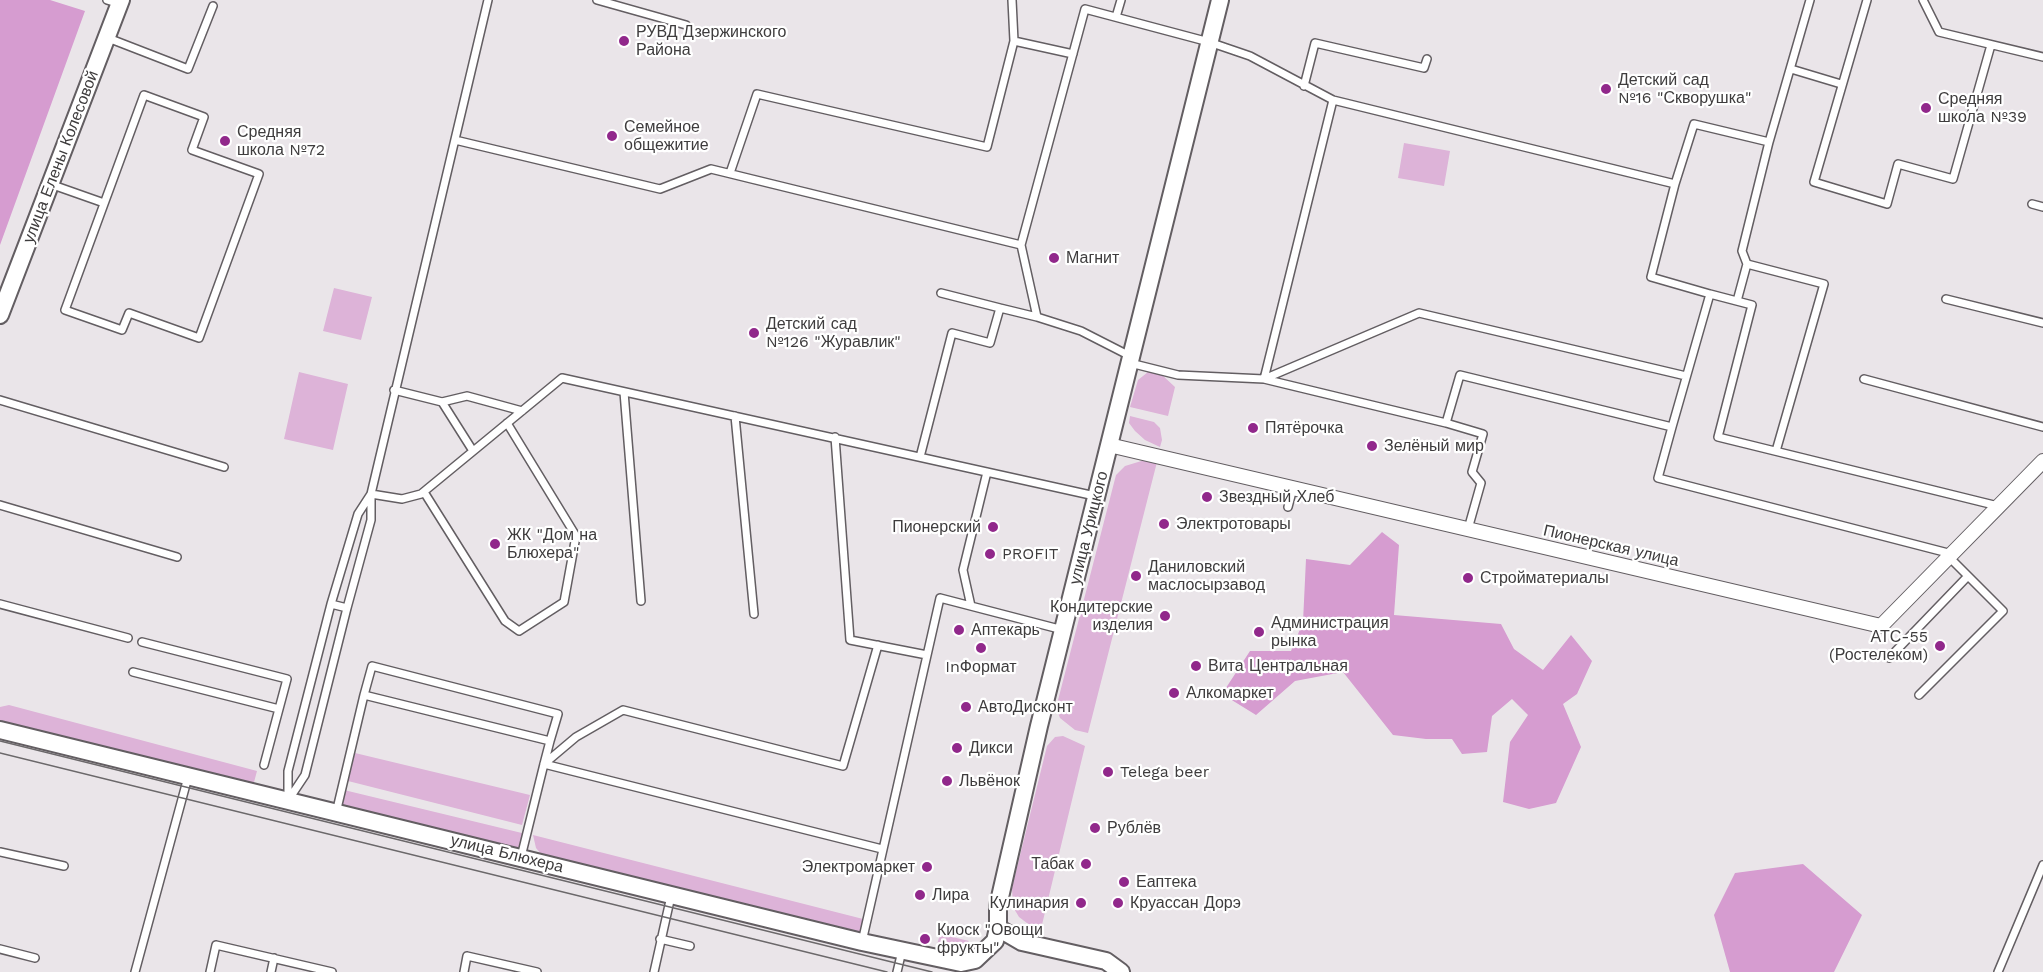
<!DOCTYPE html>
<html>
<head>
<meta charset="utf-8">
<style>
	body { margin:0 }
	canvas { display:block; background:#eae5e9 }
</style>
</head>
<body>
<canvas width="2043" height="972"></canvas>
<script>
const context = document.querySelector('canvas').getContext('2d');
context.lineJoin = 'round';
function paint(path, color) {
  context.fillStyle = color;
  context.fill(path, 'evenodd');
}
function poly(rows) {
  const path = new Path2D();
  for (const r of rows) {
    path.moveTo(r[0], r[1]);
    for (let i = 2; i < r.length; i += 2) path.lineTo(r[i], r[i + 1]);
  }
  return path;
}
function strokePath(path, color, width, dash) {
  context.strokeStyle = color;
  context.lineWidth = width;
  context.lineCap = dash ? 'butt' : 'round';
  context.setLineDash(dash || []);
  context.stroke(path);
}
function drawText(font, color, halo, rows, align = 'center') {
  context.font = font + ' "Work Sans",sans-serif';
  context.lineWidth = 4.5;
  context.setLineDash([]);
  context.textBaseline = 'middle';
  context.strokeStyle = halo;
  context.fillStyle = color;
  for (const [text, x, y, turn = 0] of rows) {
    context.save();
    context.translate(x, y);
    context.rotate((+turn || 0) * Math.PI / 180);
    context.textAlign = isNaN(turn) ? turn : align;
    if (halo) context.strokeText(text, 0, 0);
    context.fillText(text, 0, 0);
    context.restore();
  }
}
const green = poly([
	[1404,143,1450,151,1444,186,1398,178],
	[334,288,372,297,361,340,323,331],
	[299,372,348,384,333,450,284,439],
	[1148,372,1161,374,1175,387,1168,416,1130,407,1138,380],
	[1130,416,1154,422,1160,428,1162,440,1160,447,1145,440,1135,431,1129,423],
	[1148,459,1157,462,1088,733,1075,730,1060,718,1056,708,1116,475,1125,466],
	[9,705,257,771,253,786,0,724,0,707],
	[1063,736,1085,746,1040,933,1019,917,1013,907,1012,888,1047,746,1055,737],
	[355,753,530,795,522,825,348,781],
	[344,790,526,834,521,853,339,808],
	[533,835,867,920,864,934,542,855,536,848],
	[940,934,969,941,965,949,957,953,949,955,935,952]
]);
const forest = poly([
	[0,0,50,0,85,11,0,245],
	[1382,532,1399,545,1394,615,1501,624,1514,649,1543,670,1571,635,1592,661,1577,694,1563,704,1581,747,1556,803,1529,809,1503,802,1510,742,1528,715,1512,699,1492,716,1487,752,1462,754,1452,739,1426,739,1393,735,1343,672,1295,681,1256,715,1222,694,1250,651,1291,651,1303,622,1306,559,1350,565],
	[1803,864,1862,915,1834,972,1730,972,1714,915,1735,873]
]);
const service = poly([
	[107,0,120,4],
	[597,0,686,25],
	[1867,0,1814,182,1887,204,1898,164,1953,179,1991,45],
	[1923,0,1939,32,2043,57],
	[1116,17,1121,0],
	[108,38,188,69,213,6],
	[1014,41,1073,54],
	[1791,69,1841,84],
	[1304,86,1315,43,1424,68,1427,59],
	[144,95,204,117,192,150,259,174,199,338,129,313,122,330,65,310,144,95],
	[1333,100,1264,379,1419,313,1686,376],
	[455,140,660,189,711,169,1021,245,1037,317,1081,331,1132,357],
	[730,173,757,94,987,147,1014,41,1012,0],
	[50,184,104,203],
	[1675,184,1694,124,1769,142],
	[2032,204,2043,207],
	[1021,245,1085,9,1209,42,1250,56,1333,100,1675,184,1651,277,1710,294,1672,427],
	[1747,264,1824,284,1776,451],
	[1710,294,1752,305,1718,437,1998,506],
	[1946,299,2043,323],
	[1737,301,1747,264,1742,251,1769,142,1810,0],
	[1000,308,1037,317],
	[1130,363,1178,375,1264,379,1446,423,1460,375,1672,427,1658,478,1952,554],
	[1864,379,2043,427],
	[394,390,442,402,467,396,522,411],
	[624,392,641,601],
	[0,400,224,467],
	[442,402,473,451],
	[735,416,754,614],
	[1446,423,1483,434,1472,472,1481,483,1468,529],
	[835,437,850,640,927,655],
	[920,457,952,333,990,343,1000,308,941,293],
	[424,492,505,621,519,631,564,602,576,536,507,423],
	[0,505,177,557],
	[1288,507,1293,488],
	[0,604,128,638],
	[971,606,963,570,987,472],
	[347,608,371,520,371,494,402,499,421,494,562,378,1095,496],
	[142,642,287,679,264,765],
	[1889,658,1968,576],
	[133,672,279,709],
	[364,695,372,666,558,714,550,741],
	[1919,695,2003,611,1949,557],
	[544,764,576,737,623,710,843,766,878,645],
	[289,799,305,775,347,608,331,604],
	[288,801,288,771,331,604,358,514,371,494,488,0],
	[336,813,364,695,550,741,544,764],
	[0,852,64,866],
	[521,857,544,764,882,849],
	[660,939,690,946],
	[862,942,940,598,1063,630],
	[0,949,35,958],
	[135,972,188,777],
	[210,972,216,945,332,972],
	[271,972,274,958],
	[464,972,467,956,537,972],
	[654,972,671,896],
	[897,972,902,951],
	[1998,972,2043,865]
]);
const minor = poly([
	[1109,445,1881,626,2043,461]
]);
const tertiary = poly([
	[0,315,121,0],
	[0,730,862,942,961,963,975,960,995,941,998,928,998,906,1039,726,1220,0],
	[998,928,1022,942,1106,961,1121,972]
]);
const tram = poly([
	[0,741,932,972],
	[0,753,887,972]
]);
const markers = [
	[624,41,6,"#91288b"],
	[1606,89,6,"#91288b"],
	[1926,108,6,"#91288b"],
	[612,136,6,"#91288b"],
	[225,141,6,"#91288b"],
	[1054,258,6,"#91288b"],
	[754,333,6,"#91288b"],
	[1253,428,6,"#91288b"],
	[1372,446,6,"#91288b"],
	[1207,497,6,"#91288b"],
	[1164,524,6,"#91288b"],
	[993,527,6,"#91288b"],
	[495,544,6,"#91288b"],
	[990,554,6,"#91288b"],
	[1136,576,6,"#91288b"],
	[1468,578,6,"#91288b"],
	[1165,616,6,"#91288b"],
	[959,630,6,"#91288b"],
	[1259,632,6,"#91288b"],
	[1940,646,6,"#91288b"],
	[981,648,6,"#91288b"],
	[1196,666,6,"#91288b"],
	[1174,693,6,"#91288b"],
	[966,707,6,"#91288b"],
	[957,748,6,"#91288b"],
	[1108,772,6,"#91288b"],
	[947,781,6,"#91288b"],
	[1095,828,6,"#91288b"],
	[1086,864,6,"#91288b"],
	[927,867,6,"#91288b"],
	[1124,882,6,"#91288b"],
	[920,895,6,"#91288b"],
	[1081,903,6,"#91288b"],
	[1118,903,6,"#91288b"],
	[925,939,6,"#91288b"]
];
const poiNames = [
	["РУВД Дзержинского",636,32],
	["Района",636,50],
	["Детский сад",1618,80],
	["№16 \"Скворушка\"",1618,98],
	["Средняя",1938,99],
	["школа №39",1938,117],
	["Семейное",624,127],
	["общежитие",624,145],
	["Средняя",237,132],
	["школа №72",237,150],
	["Магнит",1066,258],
	["Детский сад",766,324],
	["№126 \"Журавлик\"",766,342],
	["Пятёрочка",1265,428],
	["Зелёный мир",1384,446],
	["Звездный Хлеб",1219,497],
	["Электротовары",1176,524],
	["Пионерский",981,527,"right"],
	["ЖК \"Дом на",507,535],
	["Блюхера\"",507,553],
	["PROFIT",1002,554],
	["Даниловский",1148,567],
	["маслосырзавод",1148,585],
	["Стройматериалы",1480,578],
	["Кондитерские",1153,607,"right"],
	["изделия",1153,625,"right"],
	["Администрация",1271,623],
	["рынка",1271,641],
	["Аптекарь",971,630],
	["АТС-55",1928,637,"right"],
	["(Ростелеком)",1928,655,"right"],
	["Вита Центральная",1208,666],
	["InФормат",981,667,"center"],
	["Алкомаркет",1186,693],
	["АвтоДисконт",978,707],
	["Дикси",969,748],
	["Telega beer",1120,772],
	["Львёнок",959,781],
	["Рублёв",1107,828],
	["Табак",1074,864,"right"],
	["Электромаркет",915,867,"right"],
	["Еаптека",1136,882],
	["Лира",932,895],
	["Кулинария",1069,903,"right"],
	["Круассан Дорэ",1130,903],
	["Киоск \"Овощи",937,930],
	["фрукты\"",937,948]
];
const streetNames = [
	["улица Елены Колесовой",61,157,-69],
	["улица Урицкого",1089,528,-76],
	["Пионерская улица",1611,546,13],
	["улица Блюхера",507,854,14]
];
paint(green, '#ddb3d8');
paint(forest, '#d69cd0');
strokePath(service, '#635e62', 10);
strokePath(minor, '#635e62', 16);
strokePath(tertiary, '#635e62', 20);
strokePath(service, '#fff', 7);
strokePath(minor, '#fff', 14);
strokePath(tertiary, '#fff', 16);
strokePath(tram, '#6b686a', 1.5);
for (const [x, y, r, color] of markers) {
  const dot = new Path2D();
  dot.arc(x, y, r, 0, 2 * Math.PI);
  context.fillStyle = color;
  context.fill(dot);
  strokePath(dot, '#fff', 2);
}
drawText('16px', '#3e3c3d', '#fff', poiNames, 'left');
drawText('16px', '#3e3c3d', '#fff', streetNames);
</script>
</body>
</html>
